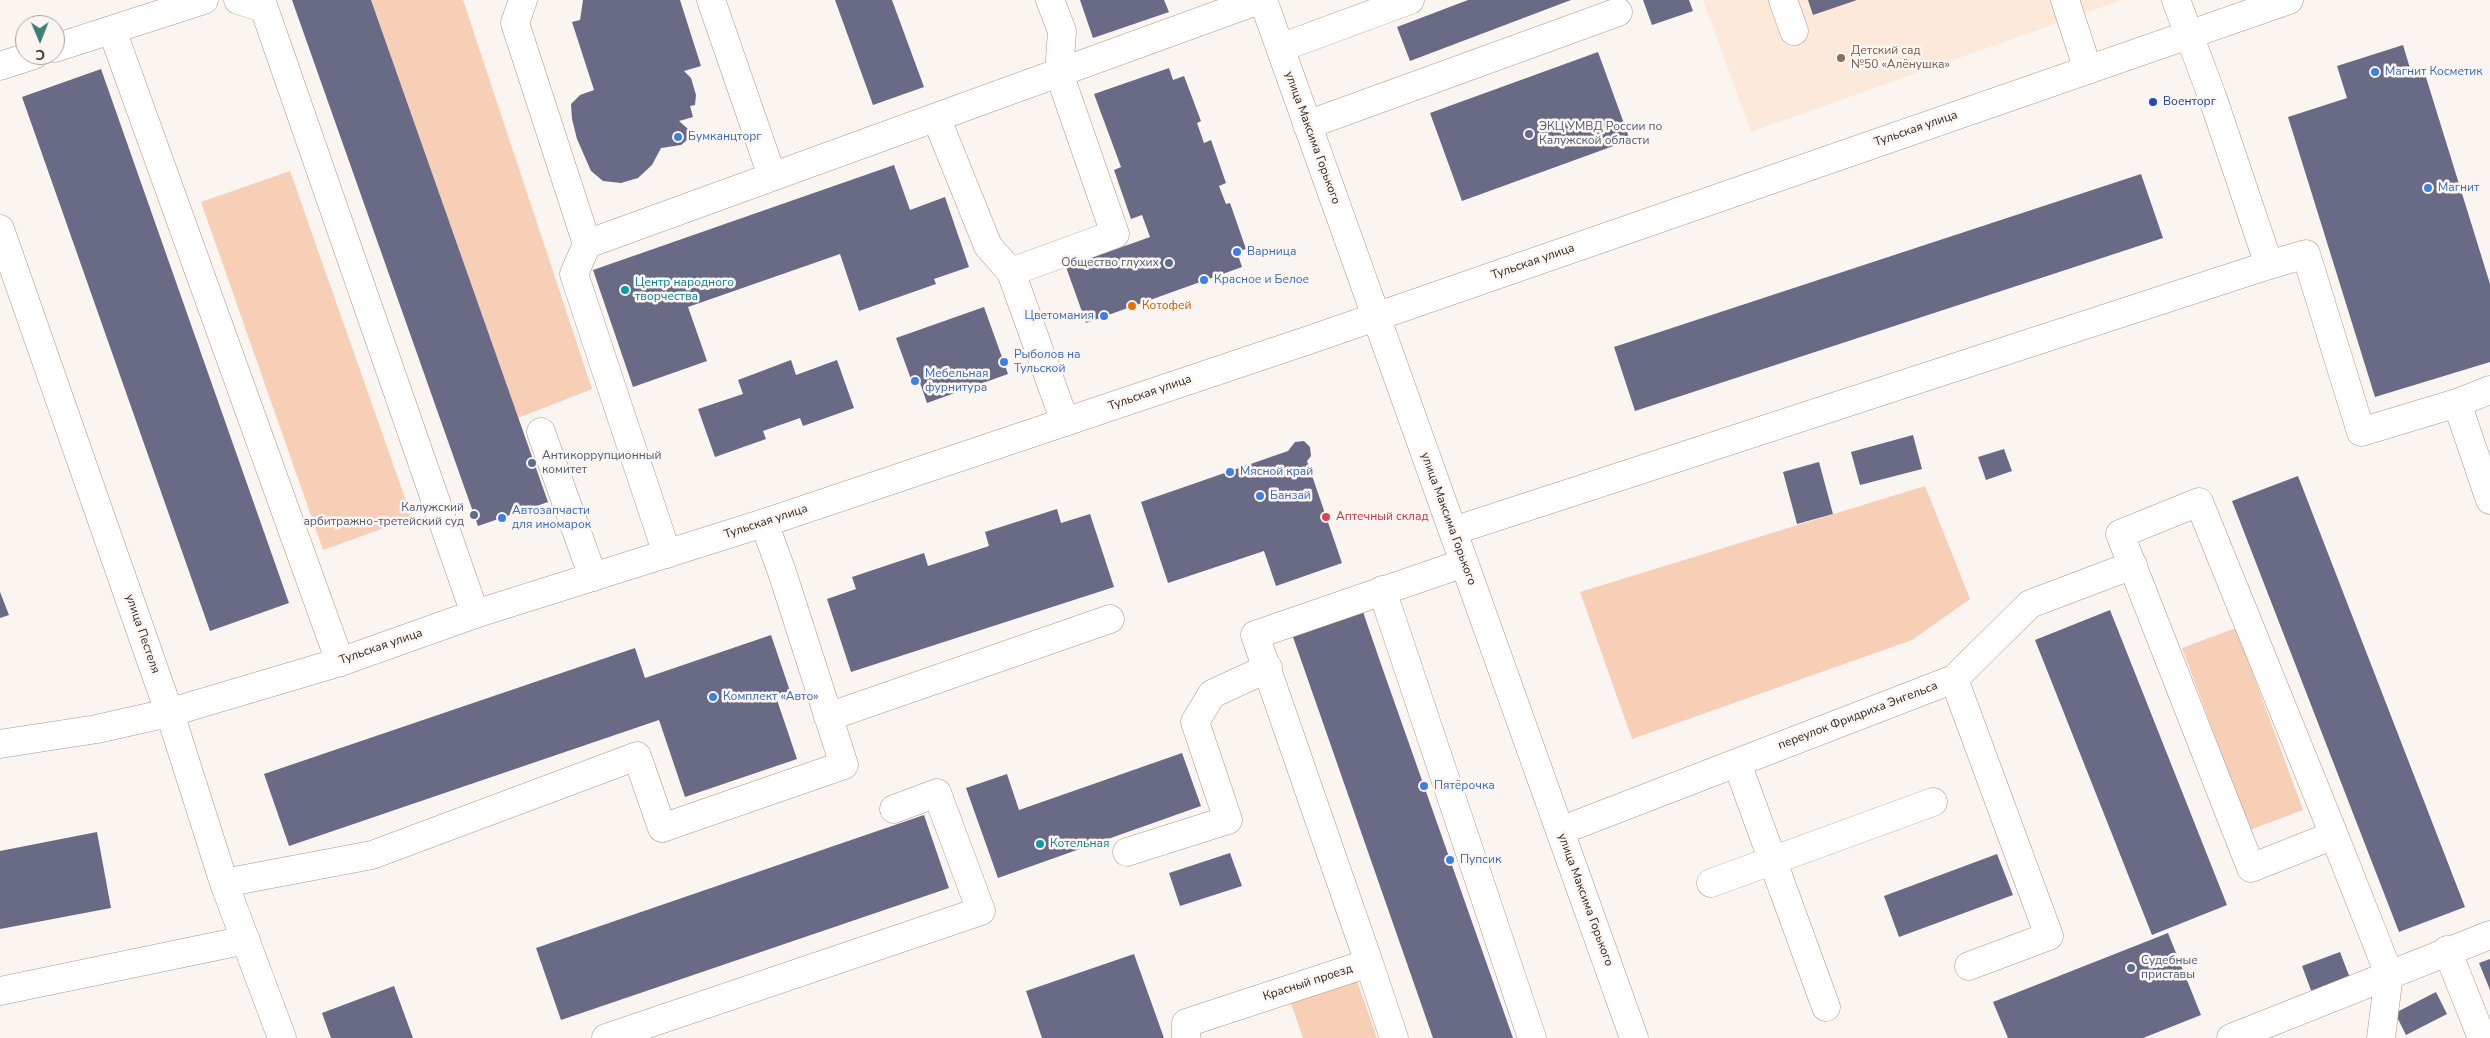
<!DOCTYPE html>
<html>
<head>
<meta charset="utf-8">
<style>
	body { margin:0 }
	#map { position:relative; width:2490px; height:1038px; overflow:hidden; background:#fbf5f1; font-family:"Nunito Sans",sans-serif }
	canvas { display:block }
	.north { position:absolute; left:15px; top:15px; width:50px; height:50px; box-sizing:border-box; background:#fbf5f1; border:1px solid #aaa29d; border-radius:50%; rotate:179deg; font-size:14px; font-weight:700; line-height:20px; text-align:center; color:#31261f }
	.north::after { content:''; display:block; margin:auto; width:18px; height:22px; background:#3a8079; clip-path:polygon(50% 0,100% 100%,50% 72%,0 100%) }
</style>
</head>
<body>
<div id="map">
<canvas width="2490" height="1038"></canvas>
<div class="north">С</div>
</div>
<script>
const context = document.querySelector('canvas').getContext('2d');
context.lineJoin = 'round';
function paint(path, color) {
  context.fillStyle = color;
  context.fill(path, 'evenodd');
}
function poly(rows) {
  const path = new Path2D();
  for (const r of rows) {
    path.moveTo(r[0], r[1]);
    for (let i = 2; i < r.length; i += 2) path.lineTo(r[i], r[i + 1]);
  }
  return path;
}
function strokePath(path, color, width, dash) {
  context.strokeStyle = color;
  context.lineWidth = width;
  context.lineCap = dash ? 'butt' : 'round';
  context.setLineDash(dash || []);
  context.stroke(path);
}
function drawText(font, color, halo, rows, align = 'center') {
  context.font = font + ' "Nunito Sans",sans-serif';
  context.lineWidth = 5;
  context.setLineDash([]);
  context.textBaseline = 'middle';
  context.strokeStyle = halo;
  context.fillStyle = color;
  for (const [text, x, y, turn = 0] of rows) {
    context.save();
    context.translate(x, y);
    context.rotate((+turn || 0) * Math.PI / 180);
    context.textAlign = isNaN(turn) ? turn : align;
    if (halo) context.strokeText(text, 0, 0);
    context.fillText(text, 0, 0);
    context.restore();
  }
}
const education = poly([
	[1703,0,2122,0,1751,132]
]);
const green = poly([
	[371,0,463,0,592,389,518,418],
	[290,171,412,518,323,550,201,202],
	[1925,486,1970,599,1912,640,1632,739,1580,592],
	[2236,628,2303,810,2250,830,2182,648],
	[1356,978,1377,1038,1303,1038,1290,1001]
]);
const building = poly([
	[292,0,371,0,548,502,478,526],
	[583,0,680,0,701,66,684,71,691,78,696,95,695,105,690,106,693,117,679,121,688,129,687,140,681,145,661,148,652,165,638,178,621,183,603,181,591,171,577,139,572,119,571,104,580,95,594,90,572,22,580,20],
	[835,0,892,0,924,87,873,105],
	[1080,0,1164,0,1169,12,1093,38],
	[1468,0,1571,0,1410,61,1397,27],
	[1643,0,1689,0,1693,11,1652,25],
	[1808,0,1857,0,1813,15],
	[2403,45,2413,78,2425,74,2490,284,2490,362,2375,397,2288,117,2347,98,2337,66],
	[1598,52,1630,140,1462,201,1430,113],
	[1169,68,1173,80,1184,76,1201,121,1197,123,1204,143,1211,140,1226,183,1219,186,1226,204,1230,203,1246,249,1237,252,1242,267,1086,323,1066,267,1150,237,1142,215,1131,219,1114,170,1121,167,1094,94],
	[101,69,289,603,210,631,22,97],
	[894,165,910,210,945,197,969,267,934,279,936,284,859,311,840,254,688,307,707,361,633,387,593,270],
	[2141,174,2163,238,1635,411,1614,347],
	[984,307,1008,374,927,403,919,380,912,382,896,338],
	[791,360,796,375,837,360,854,408,803,426,800,418,763,431,766,439,715,457,698,409,743,394,738,380],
	[1913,435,1922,469,1860,485,1851,452],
	[1304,441,1310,447,1311,456,1307,461,1342,563,1276,586,1264,551,1168,583,1141,502,1288,451,1295,442],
	[2004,449,2012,471,1986,480,1978,457],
	[1819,462,1833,514,1797,524,1783,472],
	[2298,476,2465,907,2399,932,2232,501],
	[1057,509,1061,523,1090,514,1114,587,851,672,827,599,856,589,852,577,924,553,928,566,989,546,985,532],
	[0,592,9,615,0,618],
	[2110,610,2227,905,2152,935,2035,640],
	[1363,612,1382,667,1513,1038,1433,1038,1293,637],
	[771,635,790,691,776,697,797,759,685,797,659,720,289,846,264,774,635,648,645,678],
	[1182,753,1201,806,998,878,966,788,1007,774,1019,810],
	[924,815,949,888,561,1020,536,948],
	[97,832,111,908,0,929,0,851],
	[1230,853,1242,886,1180,906,1169,873],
	[1997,854,2013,895,1899,937,1884,896],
	[2168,933,2201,1015,2143,1038,2008,1038,1993,1002],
	[2340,952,2350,978,2312,993,2302,966],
	[1134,954,1164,1038,1042,1038,1026,991],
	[2490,959,2490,990,2479,963],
	[394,986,413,1038,331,1038,322,1013],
	[2436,992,2447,1014,2406,1035,2395,1013]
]);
const minor = poly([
	[238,0,264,8,475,614],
	[523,0,515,23,587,244,1259,0],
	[711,0,772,176],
	[1050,0,1062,31,1059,73,1115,234,1011,272,1065,422],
	[1263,0,1634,1038],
	[1783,0,1794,31],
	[2065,0,2088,70],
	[112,30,340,662],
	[55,48,204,0],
	[1280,48,1410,0],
	[0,66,34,55],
	[936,117,988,246,1011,272],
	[1307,125,1618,12],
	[0,229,175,729,224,883,282,1038],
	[587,244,574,274,667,554],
	[2269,265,2306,254,2361,432,2457,403],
	[2490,390,2457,403,2490,500],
	[541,432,593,577],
	[1453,531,2269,265,2212,96,2176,0],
	[1382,590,1532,1038],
	[1954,679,2049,936,1969,966],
	[828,717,1110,619],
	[1737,763,1826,1007],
	[1560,831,1954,679,2030,604,2133,565],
	[2334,835,2251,868,2120,534,2199,502,2334,835,2389,974,2381,1038],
	[1127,852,1228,820,1195,722,1212,694,1268,668],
	[224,883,372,855,637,756,662,828,844,765,782,572,764,523],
	[1711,883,1933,802],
	[2447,950,2482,1038],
	[1369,963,1255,635,1464,563],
	[0,991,246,940],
	[606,1038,981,911,937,793,894,809],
	[1186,1038,1186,1023,1369,963,1394,1038],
	[2231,1038,2490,935]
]);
const major = poly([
	[0,744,97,729,168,713,340,662,475,614,764,523,1312,339,2289,0]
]);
const markers = [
	[1841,58,5,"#8d6e63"],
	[2375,72,5,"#3f7fe0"],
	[2153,102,5,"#1a4fb4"],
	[1529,134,5,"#5c6f8a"],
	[678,137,5,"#3f7fe0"],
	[2428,188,5,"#3f7fe0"],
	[1237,252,5,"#3f7fe0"],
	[1169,263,5,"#5c6f8a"],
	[1204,280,5,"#3f7fe0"],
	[625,290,5,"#0f9aa8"],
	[1132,306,5,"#e8710a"],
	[1104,316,5,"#3f7fe0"],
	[1004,362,5,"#3f7fe0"],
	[915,381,5,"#3f7fe0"],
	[532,463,5,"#5c6f8a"],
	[1230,472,5,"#3f7fe0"],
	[1260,496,5,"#3f7fe0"],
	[474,515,5,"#5c6f8a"],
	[1326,517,5,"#e0444e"],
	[502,518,5,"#3f7fe0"],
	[713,697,5,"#3f7fe0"],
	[1424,786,5,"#3f7fe0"],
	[1040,844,5,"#0f9aa8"],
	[1450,860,5,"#3f7fe0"],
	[2131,968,5,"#5c6f8a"]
];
const educationNames = [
	["Детский сад",1851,51],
	["№50 «Алёнушка»",1851,65]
];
const shopNames = [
	["Магнит Косметик",2385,72],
	["Бумканцторг",688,137],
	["Магнит",2438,188],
	["Варница",1247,252],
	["Красное и Белое",1214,280],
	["Цветомания",1094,316,"right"],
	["Рыболов на",1014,355],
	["Тульской",1014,369],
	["Мебельная",925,374],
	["фурнитура",925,388],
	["Мясной край",1240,472],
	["Банзай",1270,496],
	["Автозапчасти",512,511],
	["для иномарок",512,525],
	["Комплект «Авто»",723,697],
	["Пятёрочка",1434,786],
	["Пупсик",1460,860]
];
const transitNames = [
	["Военторг",2163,102]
];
const serviceNames = [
	["ЭКЦ УМВД России по",1539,127],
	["Калужской области",1539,141],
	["Общество глухих",1159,263,"right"],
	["Антикоррупционный",542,456],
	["комитет",542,470],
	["Калужский",464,508,"right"],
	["арбитражно-третейский суд",464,522,"right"],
	["Судебные",2141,961],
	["приставы",2141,975]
];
const streetNames = [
	["Тульская улица",1916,129,-19],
	["улица Максима Горького",1312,138,70],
	["Тульская улица",1533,262,-19],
	["Тульская улица",1150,393,-19],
	["улица Максима Горького",1448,519,70],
	["Тульская улица",766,522,-18],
	["улица Пестеля",142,634,71],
	["Тульская улица",381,647,-19],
	["переулок Фридриха Энгельса",1858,716,-21],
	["улица Максима Горького",1585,900,70],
	["Красный проезд",1308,983,-18]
];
const cultureNames = [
	["Центр народного",635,283],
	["творчества",635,297],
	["Котельная",1050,844]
];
const foodNames = [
	["Котофей",1142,306]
];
const healthNames = [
	["Аптечный склад",1336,517]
];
paint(education, '#fce9d9');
paint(green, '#f7ceb6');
paint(building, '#696a85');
strokePath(minor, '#b19483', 29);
strokePath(major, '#b19483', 29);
strokePath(minor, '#fff', 28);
strokePath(major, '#fff', 28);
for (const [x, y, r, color] of markers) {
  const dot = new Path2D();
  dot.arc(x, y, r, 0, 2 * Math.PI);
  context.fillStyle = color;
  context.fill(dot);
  strokePath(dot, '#fbf5f1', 2);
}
drawText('12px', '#785e54', '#fbf5f1', educationNames, 'left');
drawText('12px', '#366cbe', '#fbf5f1', shopNames, 'left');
drawText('12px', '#164399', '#fbf5f1', transitNames, 'left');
drawText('12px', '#4e5e75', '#fbf5f1', serviceNames, 'left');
drawText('12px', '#31261f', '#fbf5f1', streetNames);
drawText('12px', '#0d838f', '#fbf5f1', cultureNames, 'left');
drawText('12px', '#c56008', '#fbf5f1', foodNames, 'left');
drawText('12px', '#be3a42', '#fbf5f1', healthNames, 'left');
</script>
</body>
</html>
